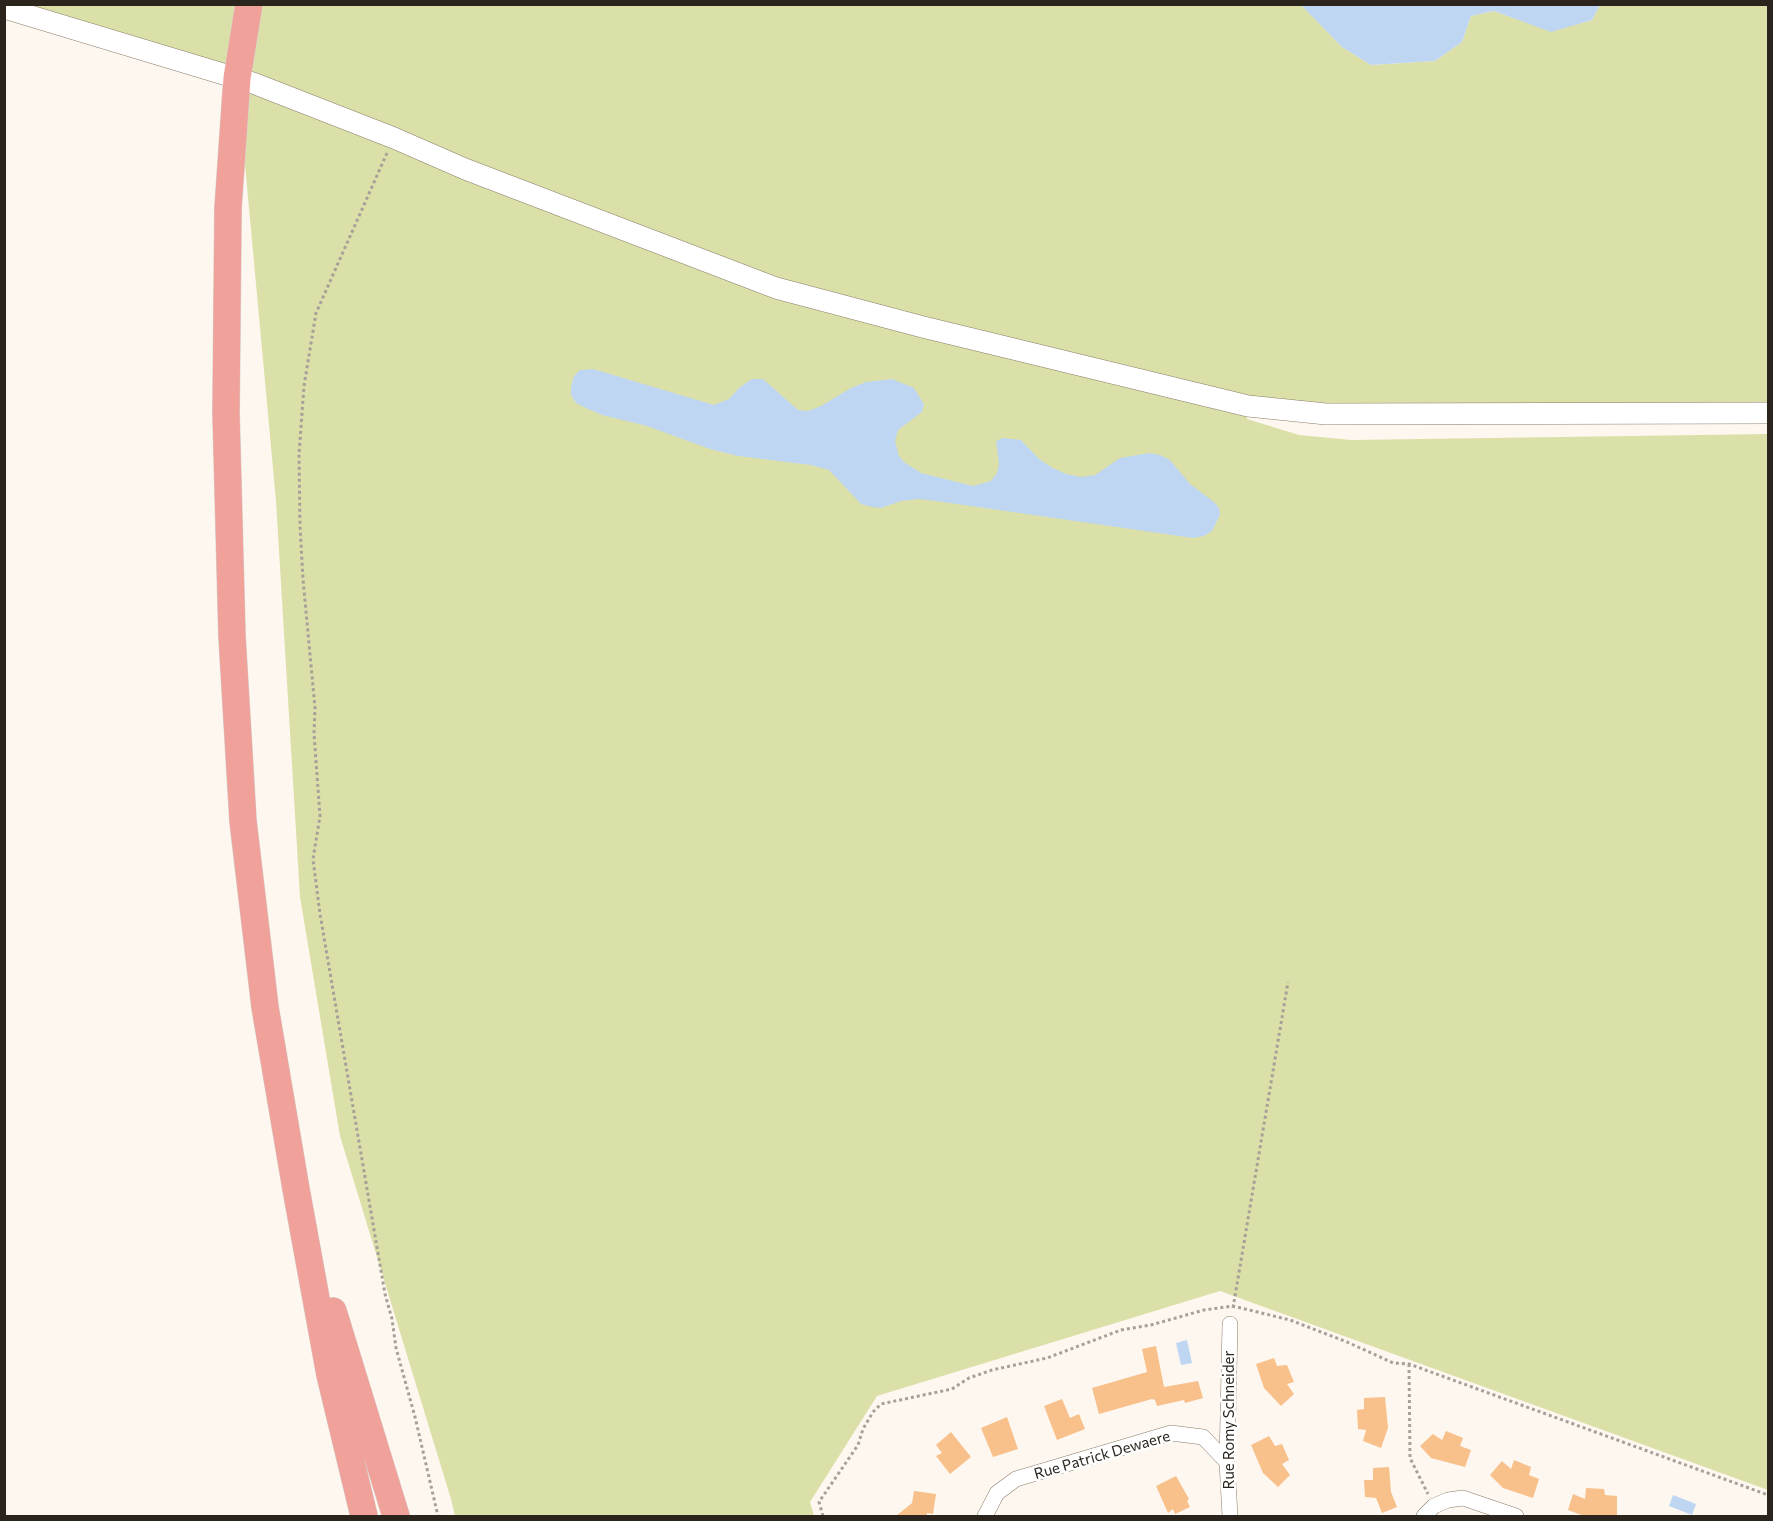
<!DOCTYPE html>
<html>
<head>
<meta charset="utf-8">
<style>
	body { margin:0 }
	#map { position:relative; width:1773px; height:1521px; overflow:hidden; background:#fef7ef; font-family:Commissioner,sans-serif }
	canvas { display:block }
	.frame { position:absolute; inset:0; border:6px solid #2b241d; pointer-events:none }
</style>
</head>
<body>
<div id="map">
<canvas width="1773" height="1521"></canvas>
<div class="frame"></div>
</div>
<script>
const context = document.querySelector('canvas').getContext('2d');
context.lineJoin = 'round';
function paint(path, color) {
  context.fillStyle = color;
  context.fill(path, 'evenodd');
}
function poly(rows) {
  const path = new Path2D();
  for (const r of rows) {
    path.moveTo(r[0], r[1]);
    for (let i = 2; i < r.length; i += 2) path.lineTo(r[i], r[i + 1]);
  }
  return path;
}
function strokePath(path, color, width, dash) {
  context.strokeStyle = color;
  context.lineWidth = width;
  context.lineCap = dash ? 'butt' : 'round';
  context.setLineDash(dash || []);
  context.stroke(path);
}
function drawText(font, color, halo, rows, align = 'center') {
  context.font = font + ' Commissioner,sans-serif';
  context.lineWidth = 5;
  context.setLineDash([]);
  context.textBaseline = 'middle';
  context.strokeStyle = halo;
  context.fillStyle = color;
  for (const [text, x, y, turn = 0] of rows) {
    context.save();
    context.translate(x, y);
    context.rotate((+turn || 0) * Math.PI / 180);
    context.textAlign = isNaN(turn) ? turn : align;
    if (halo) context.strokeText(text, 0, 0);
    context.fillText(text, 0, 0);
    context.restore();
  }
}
const green = poly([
	[5,4,1301,4,1342,47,1371,65,1435,61,1462,42,1471,16,1494,11,1551,31,1592,20,1600,5,1768,5,1768,413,1248,407,1247,419,1299,435,1351,440,1768,434,1768,1490,1220,1291,877,1396,810,1502,814,1516,455,1516,451,1499,340,1136,300,897,276,501,237,78]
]);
const water = poly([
	[1301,5,1600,5,1592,20,1551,32,1494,11,1471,16,1462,42,1435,61,1371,65,1342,47],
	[593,369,714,405,729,399,739,388,752,379,763,379,798,410,808,411,821,406,851,388,866,382,892,379,914,388,924,404,922,412,898,430,895,441,899,456,904,462,921,473,973,486,991,481,997,473,999,464,996,441,1003,438,1021,440,1039,459,1051,467,1066,474,1081,477,1095,475,1120,458,1149,453,1160,455,1170,460,1190,484,1214,502,1219,508,1220,515,1212,531,1204,536,1193,538,943,502,919,499,901,501,881,508,872,507,861,504,829,470,811,465,738,456,710,449,647,426,602,415,588,409,576,403,571,395,571,387,574,376,580,370],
	[1187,1340,1192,1363,1181,1365,1176,1343],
	[1673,1495,1696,1504,1692,1515,1669,1506]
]);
const building = poly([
	[1156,1346,1164,1387,1198,1381,1203,1398,1185,1403,1184,1400,1157,1406,1155,1400,1152,1399,1099,1414,1092,1388,1147,1372,1142,1349],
	[1274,1358,1277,1366,1287,1365,1294,1382,1287,1384,1294,1394,1281,1406,1264,1388,1256,1364],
	[1385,1397,1388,1428,1381,1448,1363,1441,1366,1430,1358,1429,1357,1410,1364,1409,1364,1398],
	[1062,1399,1070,1418,1079,1414,1085,1429,1057,1440,1044,1406],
	[1007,1417,1018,1449,993,1457,981,1428],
	[1446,1431,1463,1438,1460,1446,1471,1450,1465,1467,1431,1458,1420,1446,1433,1434,1442,1440],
	[951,1432,971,1457,950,1474,936,1456,942,1453,936,1445],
	[1269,1436,1275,1446,1282,1444,1289,1460,1282,1464,1290,1475,1278,1487,1263,1473,1251,1445],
	[1514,1460,1531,1467,1529,1475,1539,1479,1533,1498,1503,1488,1490,1475,1502,1461,1511,1469],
	[1389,1467,1391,1492,1397,1507,1382,1513,1376,1498,1365,1497,1364,1480,1373,1480,1373,1468],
	[1176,1476,1189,1499,1187,1501,1190,1507,1175,1514,1173,1509,1168,1513,1156,1486],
	[1586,1488,1604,1489,1605,1495,1617,1496,1617,1516,1584,1516,1568,1510,1573,1494,1585,1499],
	[914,1491,936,1494,933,1514,927,1513,927,1516,896,1516,912,1503]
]);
const path = poly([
	[387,153,316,313,304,386,299,454,300,526,303,579,315,708,314,734,320,816,313,859,320,914,385,1294,392,1319,396,1348,415,1417,438,1516],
	[1233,1308,1288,982],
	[1409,1364,1410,1458,1428,1494],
	[823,1516,819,1502,858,1445,863,1429,873,1412,881,1404,952,1389,969,1378,992,1370,1047,1358,1121,1330,1151,1325,1204,1310,1233,1306,1290,1320,1347,1342,1393,1363,1409,1364,1768,1495]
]);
const street = poly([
	[1230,1324,1227,1462,1230,1516],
	[985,1516,997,1493,1016,1479,1171,1433,1203,1437,1227,1462],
	[1424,1516,1434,1506,1448,1500,1463,1498,1516,1516]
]);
const secondary = poly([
	[4,8,253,83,394,138,465,169,776,288,923,327,1248,406,1326,414,1768,413]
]);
const highway = poly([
	[249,4,237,78,228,208,226,413,232,636,243,821,265,1007,296,1189,330,1375,364,1516],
	[333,1311,396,1516]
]);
const streetNames = [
	["Rue Romy Schneider",1229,1420,-90],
	["Rue Patrick Dewaere",1102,1455,-16]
];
paint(green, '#dbe0a8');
paint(water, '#bfd6f2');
paint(building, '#f8c08b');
strokePath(street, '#8c7c6a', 16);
strokePath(secondary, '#8c7c6a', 22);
strokePath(highway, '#d5d3d2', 28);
strokePath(path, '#a7a098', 3, [3, 3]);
strokePath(street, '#fff', 15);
strokePath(secondary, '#fff', 21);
strokePath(highway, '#f0a29a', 27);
drawText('15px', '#2b241d', '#fff', streetNames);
</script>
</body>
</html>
